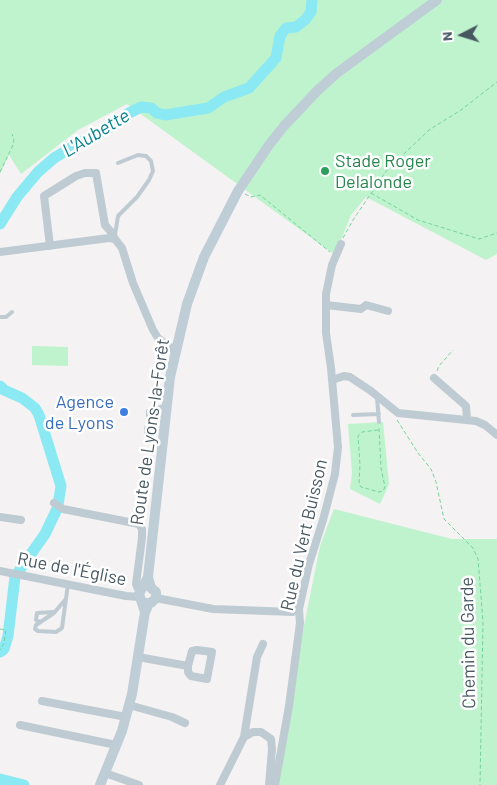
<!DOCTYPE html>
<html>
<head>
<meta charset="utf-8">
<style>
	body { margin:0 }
	#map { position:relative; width:497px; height:785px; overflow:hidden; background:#f4f2f2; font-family:Barlow,sans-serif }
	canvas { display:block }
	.north { position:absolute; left:437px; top:10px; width:50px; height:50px; -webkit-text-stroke:4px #fff; paint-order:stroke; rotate:265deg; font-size:14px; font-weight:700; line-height:20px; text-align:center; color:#485861 }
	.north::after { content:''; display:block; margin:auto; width:18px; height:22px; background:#485861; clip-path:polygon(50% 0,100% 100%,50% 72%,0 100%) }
</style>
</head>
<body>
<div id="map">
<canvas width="497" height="785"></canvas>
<div class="north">N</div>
</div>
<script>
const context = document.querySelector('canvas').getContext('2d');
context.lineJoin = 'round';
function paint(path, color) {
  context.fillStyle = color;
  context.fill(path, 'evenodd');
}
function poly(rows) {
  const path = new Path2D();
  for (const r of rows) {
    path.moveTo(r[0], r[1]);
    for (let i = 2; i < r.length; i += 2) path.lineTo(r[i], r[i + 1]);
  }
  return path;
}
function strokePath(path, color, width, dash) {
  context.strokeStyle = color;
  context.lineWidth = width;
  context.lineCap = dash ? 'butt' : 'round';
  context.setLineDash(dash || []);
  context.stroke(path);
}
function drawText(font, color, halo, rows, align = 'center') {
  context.font = font + ' Barlow,sans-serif';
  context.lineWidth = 5;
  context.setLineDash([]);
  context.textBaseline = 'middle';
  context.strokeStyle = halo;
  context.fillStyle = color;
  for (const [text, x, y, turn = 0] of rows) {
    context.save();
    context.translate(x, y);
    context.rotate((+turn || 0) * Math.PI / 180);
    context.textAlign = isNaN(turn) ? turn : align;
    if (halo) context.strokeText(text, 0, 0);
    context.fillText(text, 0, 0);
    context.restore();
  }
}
const green = poly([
	[0,0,497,0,497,254,486,260,366,197,351,215,335,255,127,104,78,130,21,174,9,155,0,174],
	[32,346,68,347,68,366,32,365],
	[383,422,389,484,380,504,350,489,352,473,348,424],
	[334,509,452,539,497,539,497,785,272,785,320,546]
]);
const river = poly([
	[0,224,17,197,38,172,54,158,79,143,109,128,127,114,141,107,151,108,157,113,165,115,208,108,224,97,249,88,276,58,280,36,286,28,296,27,305,20,311,12,312,0],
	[0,386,4,390,22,398,35,408,39,415,61,486,58,505],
	[19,571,45,534,57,509],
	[0,652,4,649,8,636,15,577],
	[0,779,24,785]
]);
const path = poly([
	[0,172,13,145,14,139,12,134],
	[371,193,418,220,479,239,497,233],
	[245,194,251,197,260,195,330,252],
	[343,238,353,220,387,170,429,130,461,110,497,82],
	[437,371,439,366,453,350],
	[397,420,418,453,431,469,436,482,444,519,473,548,478,559,483,622,480,785],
	[378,430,362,432,358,436,360,465,359,484,361,487,379,492,383,491,385,487,381,468,379,428],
	[0,629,6,630,4,643,0,650]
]);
const service = poly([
	[115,235,118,216,137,197,149,180,153,171,151,161,146,156,138,155,118,163],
	[1,317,6,317,12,312],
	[377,398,379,422],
	[353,415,379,414],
	[148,416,148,411,164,406],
	[146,428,146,433,161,445],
	[65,600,54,613,36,625,35,629,38,631,56,632,62,628,68,584],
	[40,622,36,620,37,613,53,612]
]);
const minor = poly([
	[50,246,44,196,76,176,85,173,96,173,105,225,112,233,115,239],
	[0,252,109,238,115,239,122,248,133,283,153,330,158,338,175,351],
	[326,305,361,309,366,305,388,311],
	[434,378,466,406,467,419],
	[332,380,344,376,350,377,371,391,398,413,476,421,485,425,497,435],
	[54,503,63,509,139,524,142,529,142,538,136,584,138,589,141,591],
	[0,517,21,520],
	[0,571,126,596,139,597],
	[156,598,213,609,293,612,299,609],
	[138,657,188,666,188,672,191,676,207,679,212,652,197,650,192,651,188,666],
	[42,701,126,717],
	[129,705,172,717,185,723],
	[20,725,116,745],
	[244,737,253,732,261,732,271,739,272,749,269,785],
	[105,773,139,785],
	[220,785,244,737,257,657,263,644],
	[275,785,289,706,300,623,299,609,309,564,323,520,335,474,338,447,331,368,326,333,326,294,332,265,341,244]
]);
const secondary = poly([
	[143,603,151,603,156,598,156,592,151,588,148,577],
	[145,612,139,594,148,577,170,377,187,304,204,257,238,191,269,145,284,126,317,91,337,73,437,0],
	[100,785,122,731,132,694,145,612,147,608]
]);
const markers = [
	[325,171,5,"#2e9e5b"],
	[124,412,5,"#3f7fe0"]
];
const leisureNames = [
	["Stade Roger",335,161],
	["Delalonde",335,182]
];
const shopNames = [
	["Agence",114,402],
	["de Lyons",114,423]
];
const streetNames = [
	["Route de Lyons-la-Forêt",150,432,-82],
	["Rue du Vert Buisson",304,535,-77],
	["Rue de l'Église",72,569,11],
	["Chemin du Garde",468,643,-91]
];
const waterNames = [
	["L'Aubette",96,133,-31]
];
paint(green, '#bff3cd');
strokePath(river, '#8ae9f3', 11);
strokePath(path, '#74d49a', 1, [4, 2.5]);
strokePath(service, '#bfcbd2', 4);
strokePath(minor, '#bfcbd2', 8);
strokePath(secondary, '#bfcdd7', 10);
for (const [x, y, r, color] of markers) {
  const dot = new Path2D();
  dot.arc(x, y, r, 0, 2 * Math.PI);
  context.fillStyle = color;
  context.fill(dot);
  strokePath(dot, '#fff', 2);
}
drawText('18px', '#27864d', '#fff', leisureNames, 'left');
drawText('18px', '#366cbe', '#fff', shopNames, 'right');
drawText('18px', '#485861', '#fff', streetNames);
drawText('italic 19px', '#068390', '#fff', waterNames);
</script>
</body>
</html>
